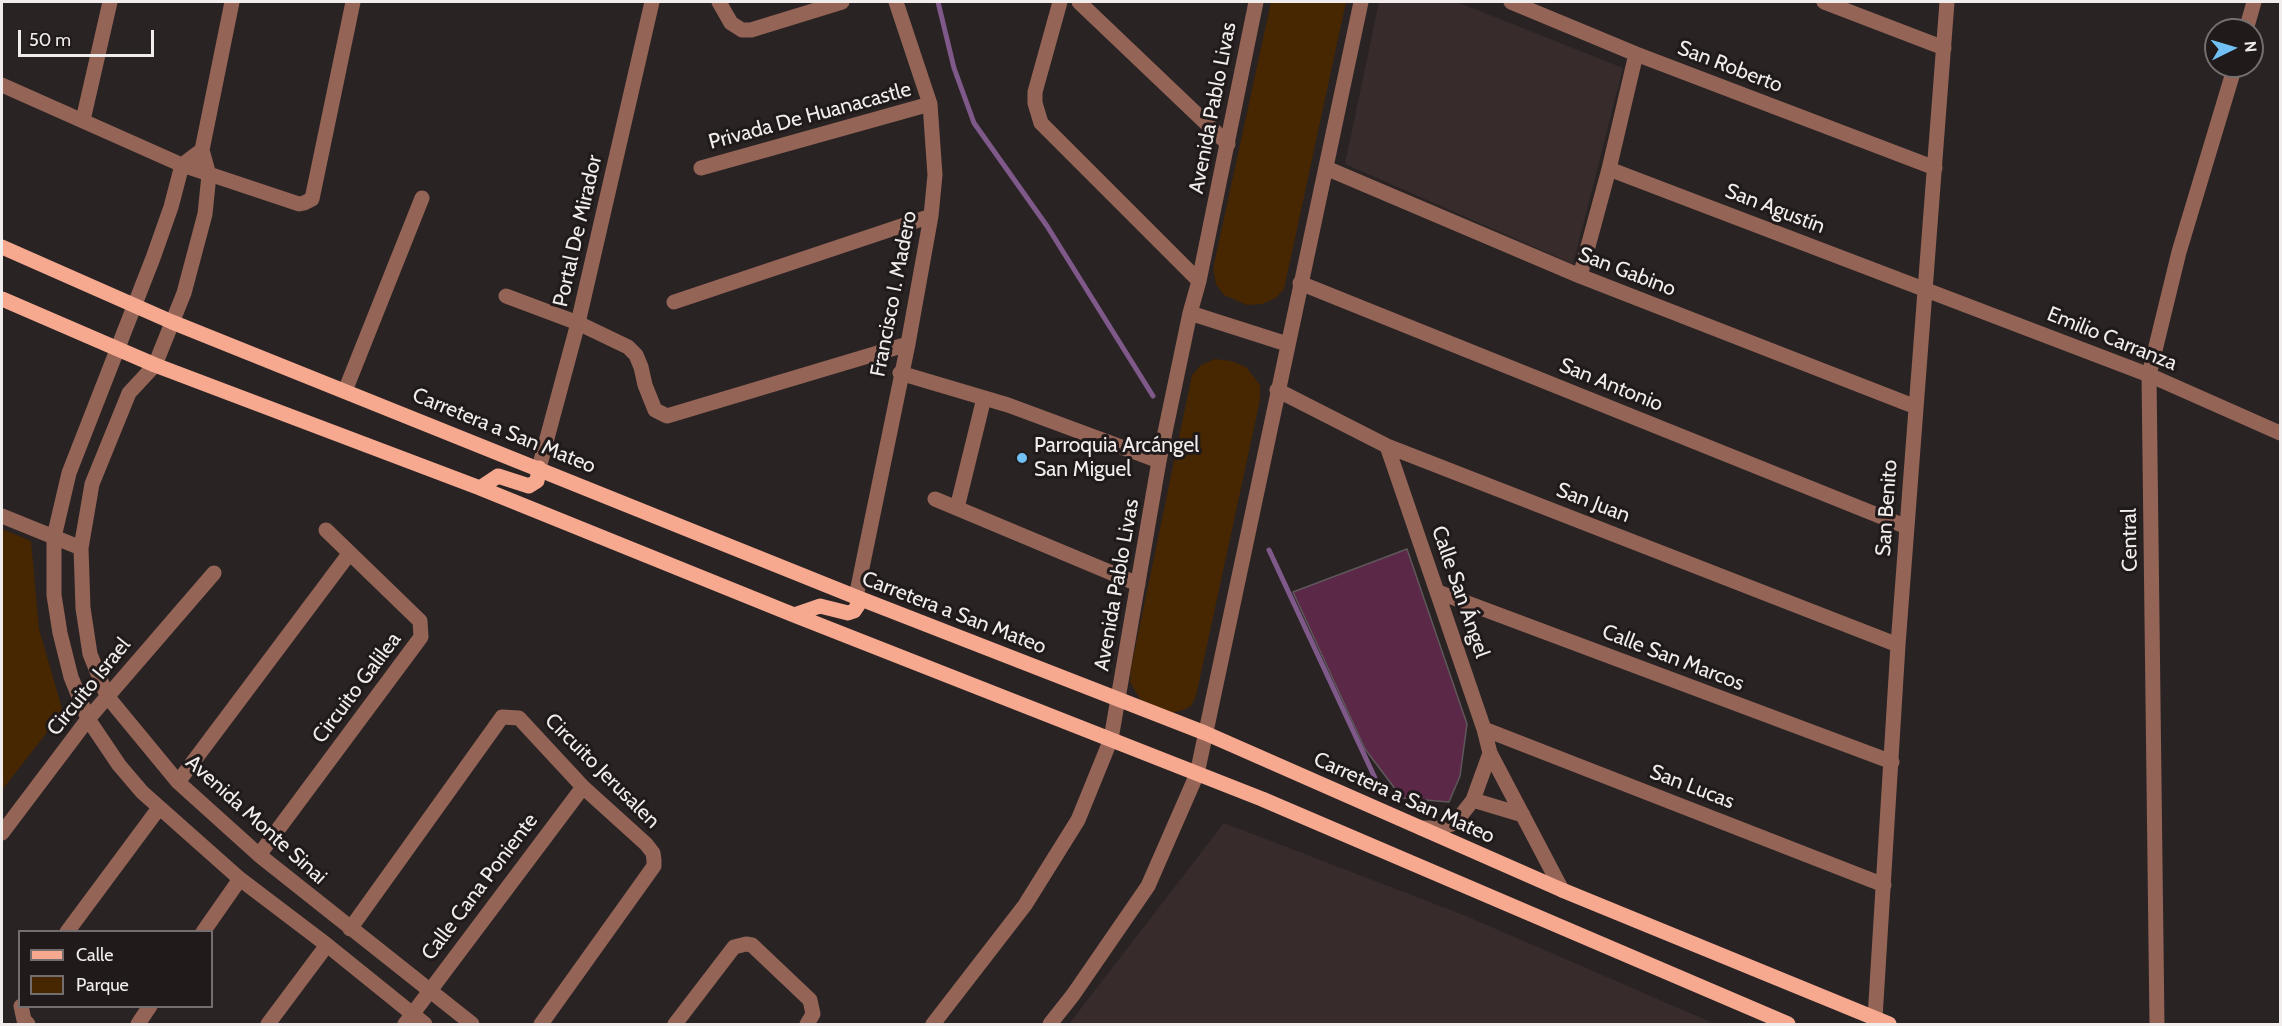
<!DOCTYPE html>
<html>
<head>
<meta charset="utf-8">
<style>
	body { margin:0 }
	#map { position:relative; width:2282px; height:1026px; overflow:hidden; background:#2a2324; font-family:Cabin,sans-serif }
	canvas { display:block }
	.frame { position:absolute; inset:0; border:3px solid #f1eded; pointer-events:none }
	.legend { position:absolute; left:18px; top:930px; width:195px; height:78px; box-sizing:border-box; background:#201a1b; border:2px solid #746e6f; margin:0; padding:8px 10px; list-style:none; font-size:18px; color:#f1eded }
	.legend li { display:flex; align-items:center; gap:12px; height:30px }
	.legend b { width:30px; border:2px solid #746e6f }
	.north { position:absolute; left:2204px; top:18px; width:60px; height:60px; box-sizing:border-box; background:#201a1b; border:2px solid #746e6f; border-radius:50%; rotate:85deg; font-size:16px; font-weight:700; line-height:24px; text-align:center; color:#f1eded }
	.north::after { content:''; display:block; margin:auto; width:21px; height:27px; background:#72c1f5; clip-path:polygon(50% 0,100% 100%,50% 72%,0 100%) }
	.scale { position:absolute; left:18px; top:30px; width:136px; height:27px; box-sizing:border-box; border:3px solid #f1eded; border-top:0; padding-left:8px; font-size:18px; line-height:21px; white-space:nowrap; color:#f1eded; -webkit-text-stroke:4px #201a1b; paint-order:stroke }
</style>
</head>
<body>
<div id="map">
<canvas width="2282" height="1026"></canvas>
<div class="frame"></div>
<ul class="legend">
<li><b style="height:8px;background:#f7a990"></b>Calle</li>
<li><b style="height:16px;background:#462701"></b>Parque</li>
</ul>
<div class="north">N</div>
<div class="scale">50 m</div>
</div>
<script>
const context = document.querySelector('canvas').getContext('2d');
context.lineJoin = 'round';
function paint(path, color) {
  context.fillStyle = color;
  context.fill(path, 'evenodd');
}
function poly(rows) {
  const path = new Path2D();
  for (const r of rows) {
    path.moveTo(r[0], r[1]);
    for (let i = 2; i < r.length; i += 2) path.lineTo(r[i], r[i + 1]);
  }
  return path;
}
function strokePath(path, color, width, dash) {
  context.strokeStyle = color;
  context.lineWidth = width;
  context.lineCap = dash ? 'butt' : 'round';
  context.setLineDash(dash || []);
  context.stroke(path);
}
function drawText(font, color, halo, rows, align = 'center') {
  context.font = font + ' Cabin,sans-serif';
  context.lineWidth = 6;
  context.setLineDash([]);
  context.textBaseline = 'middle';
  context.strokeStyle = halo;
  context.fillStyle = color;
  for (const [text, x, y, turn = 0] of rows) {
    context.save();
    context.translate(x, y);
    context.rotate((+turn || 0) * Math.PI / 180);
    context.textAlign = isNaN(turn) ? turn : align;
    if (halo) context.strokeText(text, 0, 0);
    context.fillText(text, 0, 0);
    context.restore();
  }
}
const built = poly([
	[1379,2,1457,2,1623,68,1573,264,1345,164],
	[1224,823,1466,916,1715,1024,1069,1024]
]);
const green = poly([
	[1271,2,1346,2,1284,289,1276,298,1262,304,1247,305,1224,295,1216,284,1213,269],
	[1215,359,1231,361,1246,367,1260,385,1260,400,1196,696,1191,706,1183,710,1172,713,1161,710,1140,699,1130,682,1131,668,1192,375,1201,365],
	[2,529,31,541,39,629,63,712,2,790]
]);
const stream = poly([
	[938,2,954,68,974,123,1047,226,1153,396],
	[1269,550,1375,778]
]);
const building = poly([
	[1407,549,1467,724,1460,776,1449,802,1402,798,1365,749,1293,592,1407,549]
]);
const minor = poly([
	[232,2,202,150,209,175,205,214,184,293,155,365,129,393,92,484,81,548,83,608,90,654,107,696,178,782,259,855,472,1024],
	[719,2,731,23,742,30,751,30,842,2],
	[1060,2,1035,92,1035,103,1041,123,1199,281],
	[1079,2,1228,144],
	[1511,2,1636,54,1935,168],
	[1824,2,1944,48],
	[2246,30,2254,2],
	[2,85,182,165,299,204,304,203,312,199,353,2],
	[83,120,110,2],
	[202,150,182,165,171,207,153,258,69,473,54,537,54,595,60,633,71,677,88,719,119,765,142,792,240,879,327,945,425,1024],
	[701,168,930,104],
	[1326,168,1580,276,1916,407],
	[1609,169,2149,375,2280,433],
	[1580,276,1609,169,1636,54],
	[1300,283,1907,527],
	[506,296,578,323,628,347,636,355,641,367,645,385,655,410,667,416,908,344],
	[674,302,931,216],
	[1190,313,1287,344],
	[900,373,1008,405,1159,461],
	[1277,390,1387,446,1898,645],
	[345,391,422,198],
	[1387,446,1484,729,1490,753,1562,890],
	[539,468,578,323,652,2],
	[935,499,1138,584],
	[957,508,984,398],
	[2,516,81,548],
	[1438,592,1892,762],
	[856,597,908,344,931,216,935,175,930,104,896,2],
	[1484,729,1884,885],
	[178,782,349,554],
	[1473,800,1523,815],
	[1421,828,1439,828,1455,823,1473,800,1490,753],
	[2,833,88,719,214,573],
	[259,855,421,637,420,621,326,530],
	[350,929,502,717,519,718,583,787,646,844,653,853,654,860,654,866,541,1024],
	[67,932,159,808],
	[203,932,240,879],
	[21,1006,24,1020,28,1024],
	[1875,1018,1898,645,1947,2],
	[138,1024,150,1006],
	[268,1024,327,945],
	[405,1024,583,787],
	[675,1024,734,947,746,944,752,945,810,1000,813,1014,807,1024],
	[933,1024,1025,905,1078,820,1111,739,1159,461,1190,313,1199,281,1256,2],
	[1050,1024,1073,995,1148,886,1197,774,1361,2],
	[2157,1024,2149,375,2179,252,2235,66]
]);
const major = poly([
	[2,247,172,322,856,597,1205,733,1562,890,1889,1024],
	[2,299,155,365,480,488,794,615,1262,799,1788,1024],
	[480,488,498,476,529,486,537,481,539,468],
	[794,615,820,606,848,613,854,611,858,605,856,597]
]);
const markers = [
	[1022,458,6,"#72c1f5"]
];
const streetNames = [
	["San Roberto",1730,67,21],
	["Avenida Pablo Livas",1213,108,-79],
	["Privada De Huanacastle",810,116,-15],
	["San Agustín",1775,209,21],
	["Portal De Mirador",578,231,-77],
	["San Gabino",1627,272,21],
	["Francisco I. Madero",894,294,-79],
	["Emilio Carranza",2112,339,22],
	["San Antonio",1611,385,22],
	["Carretera a San Mateo",504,431,22],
	["San Juan",1593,503,21],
	["San Benito",1887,508,-86],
	["Central",2130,540,-91],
	["Avenida Pablo Livas",1117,585,-80],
	["Calle San Ángel",1460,592,71],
	["Carretera a San Mateo",954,613,21],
	["Calle San Marcos",1673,658,21],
	["Circuito Israel",89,687,-51],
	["Circuito Galilea",357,688,-53],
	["Circuito Jerusalen",602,771,45],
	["San Lucas",1692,787,21],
	["Carretera a San Mateo",1404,798,24],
	["Avenida Monte Sinai",256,820,42],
	["Calle Cana Poniente",480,887,-53]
];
const poiNames = [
	["Parroquia Arcángel",1034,446],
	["San Miguel",1034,470]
];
paint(built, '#382b2c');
paint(green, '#462701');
strokePath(stream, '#7f598a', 5);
paint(building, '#5b2847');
strokePath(building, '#5f585b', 1.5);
strokePath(minor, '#946456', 15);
strokePath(major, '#f7a990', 15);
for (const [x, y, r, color] of markers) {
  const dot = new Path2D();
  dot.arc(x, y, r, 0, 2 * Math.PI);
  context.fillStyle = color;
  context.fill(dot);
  strokePath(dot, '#201a1b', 2);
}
drawText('21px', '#f1eded', '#201a1b', streetNames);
drawText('21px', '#f1eded', '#201a1b', poiNames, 'left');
</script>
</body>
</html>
